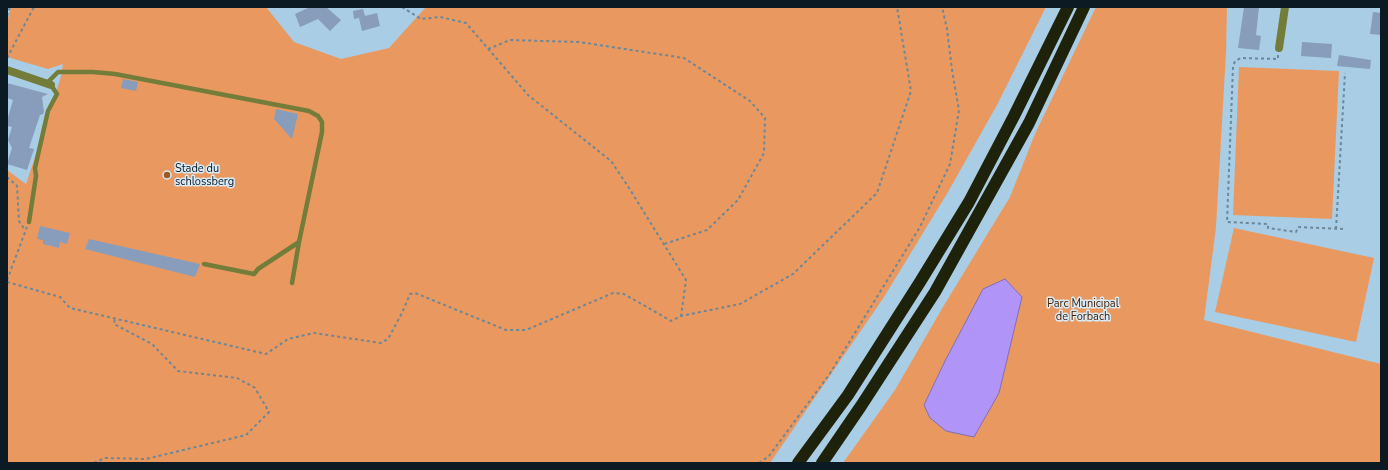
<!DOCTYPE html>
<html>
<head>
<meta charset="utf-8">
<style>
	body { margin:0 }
	#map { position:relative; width:1388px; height:470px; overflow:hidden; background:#a8cde4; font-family:"Nunito Sans",sans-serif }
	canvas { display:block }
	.frame { position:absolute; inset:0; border:8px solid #0c1a23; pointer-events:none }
</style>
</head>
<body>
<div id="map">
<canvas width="1388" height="470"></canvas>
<div class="frame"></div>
</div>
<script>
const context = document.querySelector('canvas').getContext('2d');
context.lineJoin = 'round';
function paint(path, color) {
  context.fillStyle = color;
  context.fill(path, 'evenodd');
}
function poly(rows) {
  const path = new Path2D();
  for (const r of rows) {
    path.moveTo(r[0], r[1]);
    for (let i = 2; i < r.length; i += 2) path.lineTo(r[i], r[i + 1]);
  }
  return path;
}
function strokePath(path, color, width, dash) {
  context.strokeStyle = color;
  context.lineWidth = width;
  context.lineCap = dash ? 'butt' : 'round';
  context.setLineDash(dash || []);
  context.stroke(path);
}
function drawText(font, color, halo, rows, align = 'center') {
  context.font = font + ' "Nunito Sans",sans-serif';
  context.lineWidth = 3;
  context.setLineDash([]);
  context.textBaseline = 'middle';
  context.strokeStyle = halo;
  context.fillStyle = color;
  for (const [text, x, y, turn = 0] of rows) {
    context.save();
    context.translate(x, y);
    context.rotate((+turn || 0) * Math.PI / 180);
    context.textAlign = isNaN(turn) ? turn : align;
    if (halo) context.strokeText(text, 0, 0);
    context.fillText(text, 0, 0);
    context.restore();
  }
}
const green = poly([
	[11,7,266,7,294,42,341,59,389,48,426,7,1046,7,997,105,948,192,884,297,770,463,7,463,7,170,26,184,51,110,61,76,63,64,48,69,7,57,7,22],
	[1096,7,1227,7,1226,52,1216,227,1204,320,1381,364,1381,463,843,463,895,390,943,307,1010,197,1035,134],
	[1239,67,1339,71,1332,219,1233,215],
	[1234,228,1374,258,1356,342,1215,312]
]);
const water = poly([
	[1005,279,1022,297,999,393,974,437,946,431,930,418,924,405,945,361,983,289,1005,279]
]);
const building = poly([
	[310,7,326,7,341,20,330,31,318,19,300,27,295,14],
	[1244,7,1259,7,1256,35,1261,36,1259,50,1238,48],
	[363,9,365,16,377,13,380,26,362,31,359,18,363,17,354,19,353,11],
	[1373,12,1381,13,1381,35,1370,34],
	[1302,42,1332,44,1331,58,1301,56],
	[1339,55,1371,60,1370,69,1337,66],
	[123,79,138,82,136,91,121,88],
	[7,83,48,94,42,97,44,112,43,114,40,115,29,148,34,149,27,170,7,164,12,148,8,140,12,127,7,126,7,121,13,100,7,98],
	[276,109,298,114,292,139,274,119],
	[40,226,70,233,67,244,60,242,59,248,43,244,43,240,37,239],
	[89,239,200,264,195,277,85,249]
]);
const path = poly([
	[402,7,421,19,440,17,466,23,528,95,611,161,629,188,686,280,681,316],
	[7,16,10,7],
	[488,49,510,40,579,42,684,58,750,101,765,118,764,153,738,200,707,230,664,244],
	[1278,55,1278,59,1241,58,1235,61,1233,67,1227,222,1268,224,1268,228,1296,232,1298,227,1343,229],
	[7,58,34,7],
	[7,177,17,186,19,221,25,230],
	[1336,229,1345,73],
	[7,280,27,227],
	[7,282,60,297,70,308,266,354,288,339,314,333,381,343,388,339,402,313,410,294,415,293,506,330,526,330,613,293,624,294,671,321,681,316,740,304,793,274,877,193,911,91,897,7],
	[94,463,105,458,146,459,246,435,269,412,255,388,237,378,178,371,152,344,114,324,115,318],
	[759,463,769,456,829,375,920,227,950,164,959,110,952,70,947,29,942,7]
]);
const service = poly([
	[47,83,58,72,93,72,115,74,309,111,318,116,322,122,322,132,299,242,292,283],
	[29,222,36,176,35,168,48,111,57,94,51,85],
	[204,264,254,274,258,269,299,242]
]);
const minor = poly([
	[1279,48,1285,7],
	[7,70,51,85]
]);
const motorway = poly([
	[798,463,848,395,920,282,969,202,1014,116,1068,7],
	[822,463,861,406,935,292,1029,123,1084,7]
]);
const markers = [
	[167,175,4,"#9a5925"]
];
const poiNames = [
	["Stade du",175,169],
	["schlossberg",175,182]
];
const parkNames = [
	["Parc Municipal",1083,304],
	["de Forbach",1083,317]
];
paint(green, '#e99960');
paint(water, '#b094f7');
strokePath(water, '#7f6fb7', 1);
paint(building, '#879dbb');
strokePath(path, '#6b8798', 2, [3, 3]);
strokePath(service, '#747c3a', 4.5);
strokePath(minor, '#747c3a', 8);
strokePath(motorway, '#1f220a', 12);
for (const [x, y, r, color] of markers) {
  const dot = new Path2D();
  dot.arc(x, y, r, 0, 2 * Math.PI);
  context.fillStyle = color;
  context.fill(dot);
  strokePath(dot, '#d8ebf7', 1.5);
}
drawText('11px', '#0c1a23', '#d8ebf7', poiNames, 'left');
drawText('11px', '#452103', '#d8ebf7', parkNames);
</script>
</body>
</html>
